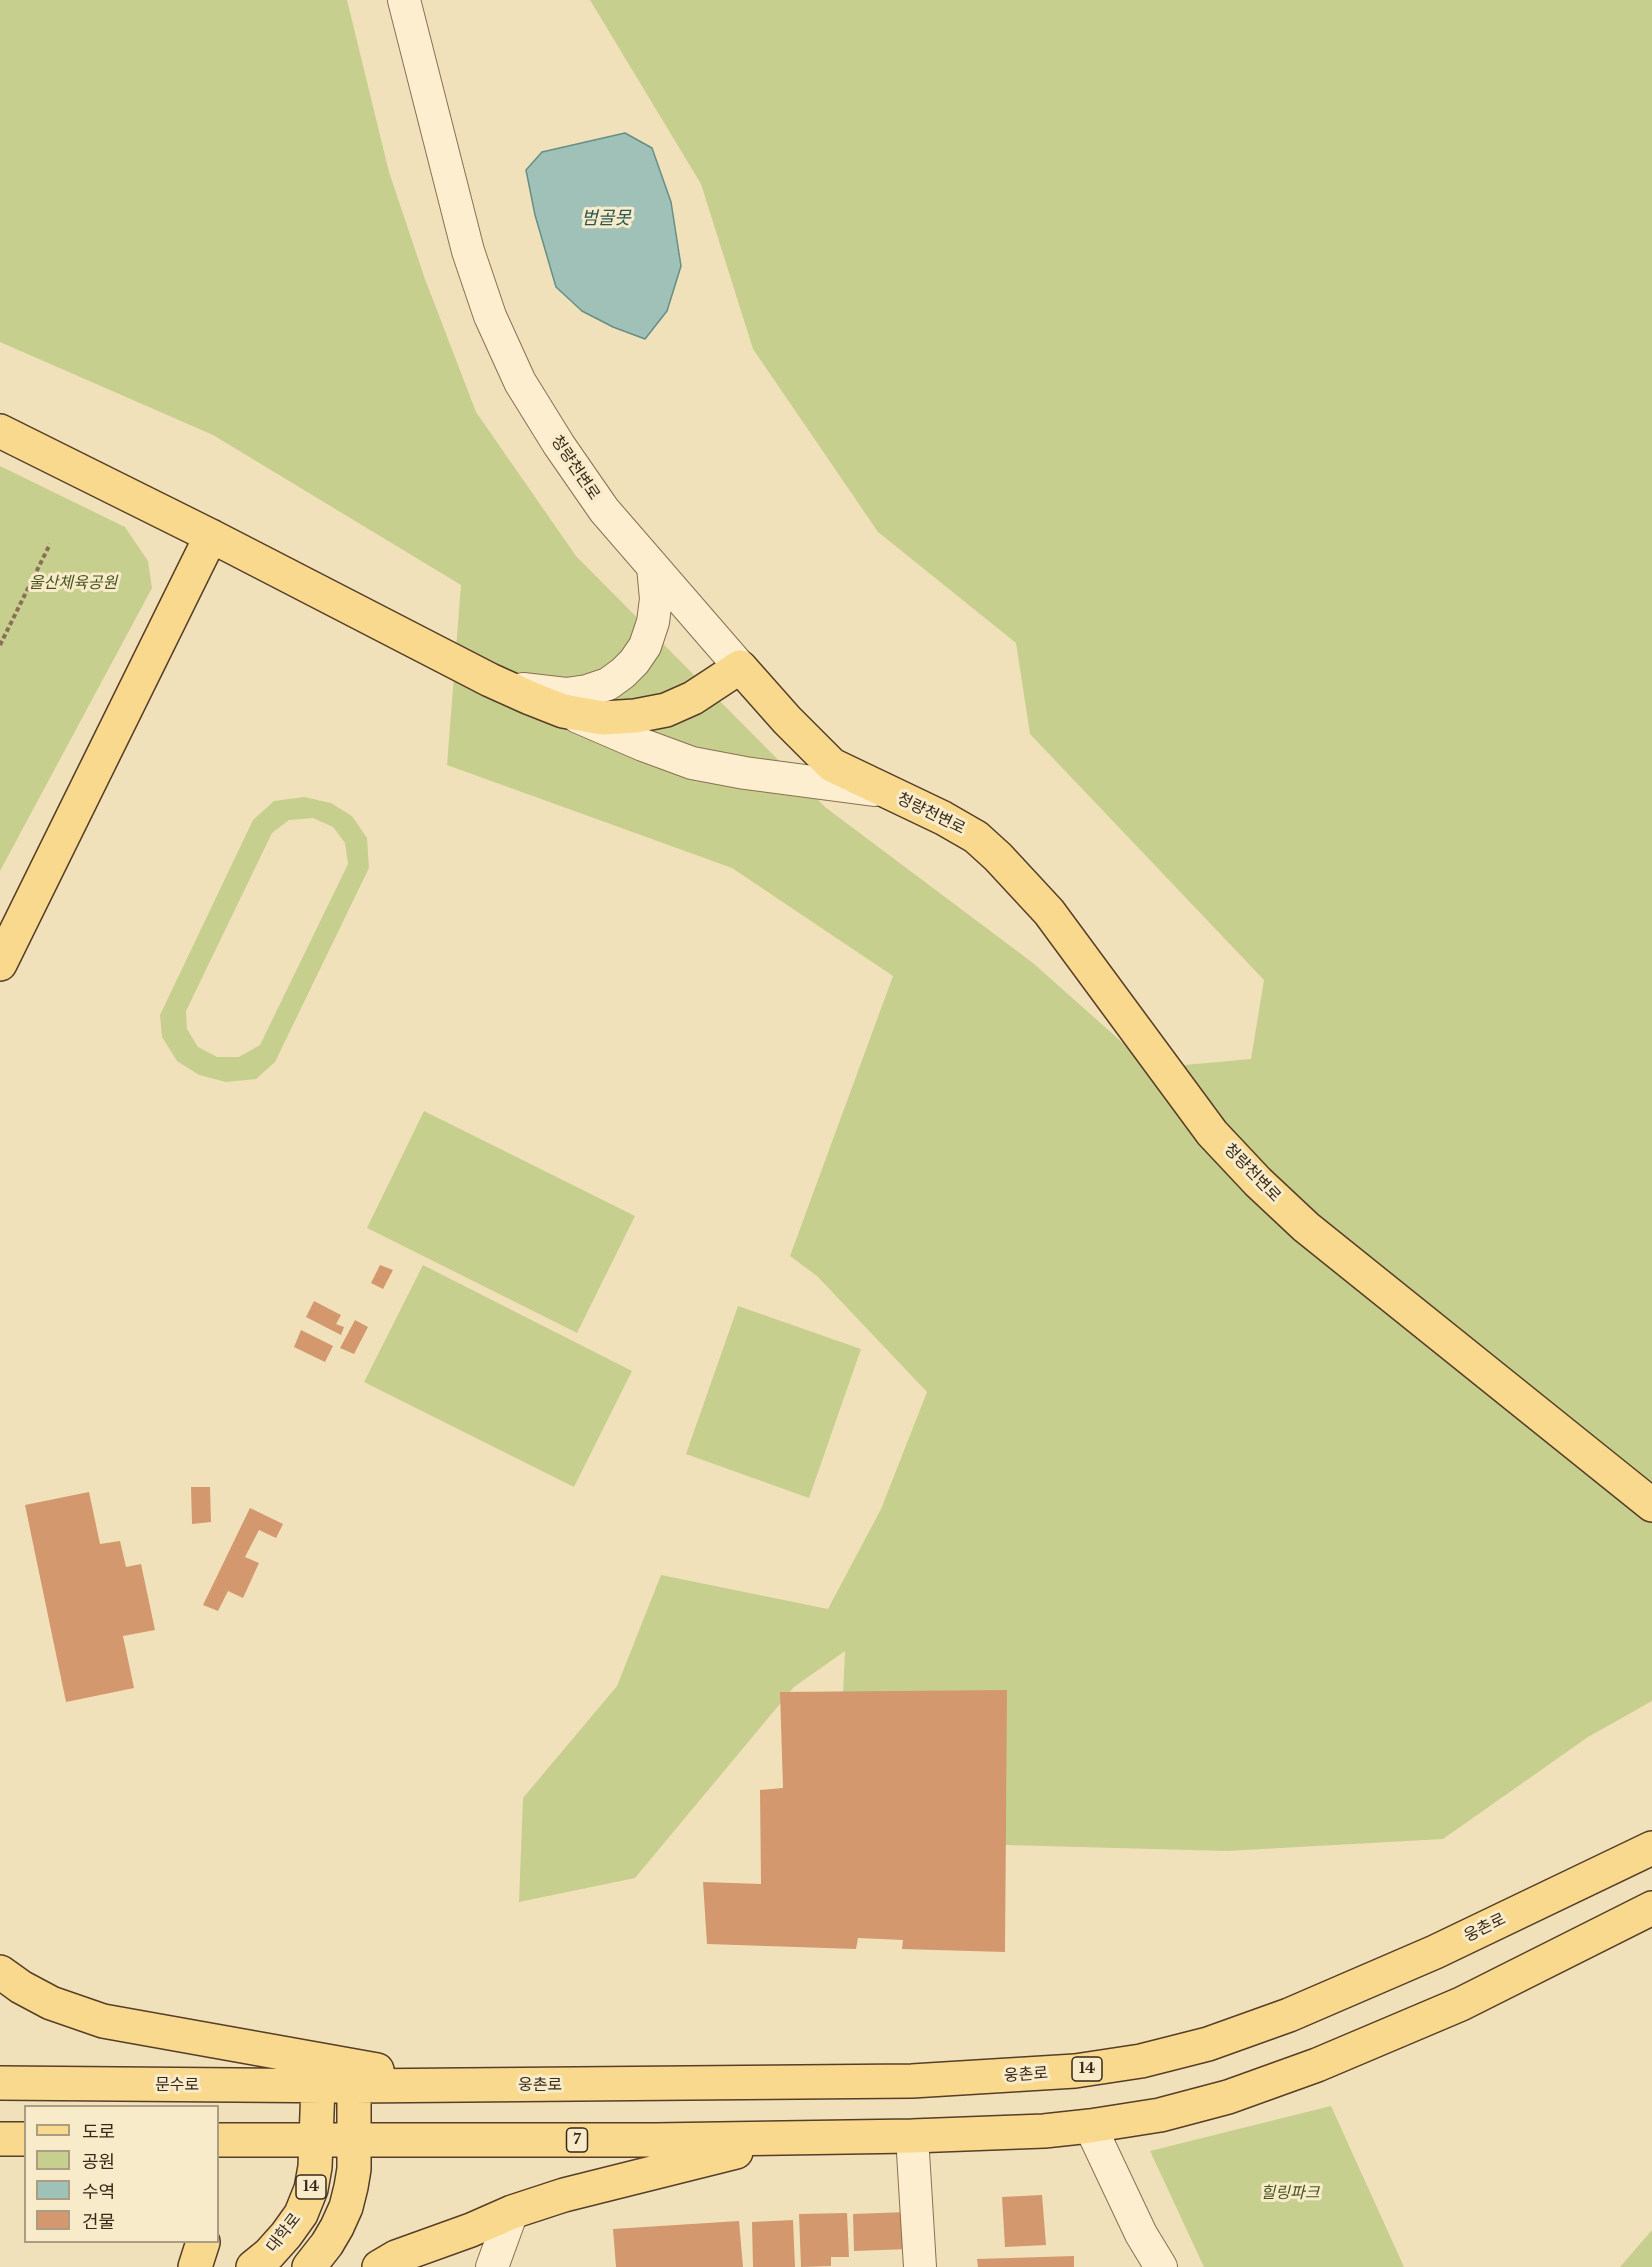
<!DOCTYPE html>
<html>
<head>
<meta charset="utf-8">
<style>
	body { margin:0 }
	#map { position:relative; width:1652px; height:2267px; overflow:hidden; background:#f1e1ba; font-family:"Libre Baskerville","Noto Sans KR",serif }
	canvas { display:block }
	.legend { position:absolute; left:24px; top:2105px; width:195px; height:138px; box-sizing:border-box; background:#f8ebca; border:2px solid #ab9d84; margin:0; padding:8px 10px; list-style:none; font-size:18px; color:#37281a }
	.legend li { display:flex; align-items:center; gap:12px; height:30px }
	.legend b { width:30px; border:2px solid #ab9d84 }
</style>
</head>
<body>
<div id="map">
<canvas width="1652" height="2267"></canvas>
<ul class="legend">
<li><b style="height:8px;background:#f9d98d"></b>도로</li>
<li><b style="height:16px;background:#c7cf8e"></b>공원</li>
<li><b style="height:16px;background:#9fc1b8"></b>수역</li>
<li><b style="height:16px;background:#d3986d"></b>건물</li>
</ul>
</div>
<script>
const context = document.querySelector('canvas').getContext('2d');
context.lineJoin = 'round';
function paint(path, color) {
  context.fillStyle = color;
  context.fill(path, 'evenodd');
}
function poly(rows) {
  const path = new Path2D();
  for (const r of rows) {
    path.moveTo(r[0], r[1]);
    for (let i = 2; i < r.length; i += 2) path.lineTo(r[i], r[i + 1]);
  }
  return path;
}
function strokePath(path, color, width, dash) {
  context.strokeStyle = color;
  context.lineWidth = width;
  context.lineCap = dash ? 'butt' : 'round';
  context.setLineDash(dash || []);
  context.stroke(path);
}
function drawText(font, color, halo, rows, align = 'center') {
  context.font = font + ' "Libre Baskerville","Noto Sans KR",serif';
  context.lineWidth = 6;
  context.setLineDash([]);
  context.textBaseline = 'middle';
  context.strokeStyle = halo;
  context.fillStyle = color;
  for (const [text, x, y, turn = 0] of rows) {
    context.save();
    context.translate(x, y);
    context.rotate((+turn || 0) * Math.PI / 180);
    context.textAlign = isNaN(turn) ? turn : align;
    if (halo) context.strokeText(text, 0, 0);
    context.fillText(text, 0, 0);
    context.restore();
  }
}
const green = poly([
	[0,0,347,0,389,172,425,279,476,412,576,556,825,807,1033,963,1151,1068,1251,1059,1264,980,1030,734,1016,643,878,532,753,349,701,184,590,0,1652,0,1652,1701,1588,1737,1443,1839,1227,1851,932,1843,838,1808,845,1651,794,1687,635,1878,519,1902,523,1798,617,1686,661,1575,828,1609,881,1509,927,1392,817,1276,790,1256,893,976,732,868,447,765,461,585,213,435,0,342],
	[0,466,125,527,148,561,152,588,0,871],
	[304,797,331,803,352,816,367,838,369,868,275,1062,256,1079,226,1082,199,1075,177,1061,162,1037,160,1015,253,820,274,801],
	[313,818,333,827,345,843,348,864,260,1045,239,1057,217,1057,198,1047,187,1029,186,1011,272,833,289,820],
	[424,1111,635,1216,577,1333,367,1228],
	[423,1265,632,1371,574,1487,364,1382],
	[738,1306,861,1349,809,1498,686,1454],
	[1331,2106,1404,2267,1204,2267,1150,2151],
	[1652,2230,1652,2267,1620,2267]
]);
const water = poly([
	[625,133,652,148,671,202,681,266,667,311,645,339,613,327,582,311,556,287,535,215,526,170,542,152,625,133]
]);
const building = poly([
	[380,1265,393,1270,383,1289,371,1283],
	[314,1301,341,1315,336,1324,344,1327,341,1335,306,1317],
	[355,1320,368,1327,354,1354,340,1348],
	[301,1330,333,1346,325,1362,294,1347],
	[191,1487,210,1487,211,1522,192,1524],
	[89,1492,100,1544,120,1541,126,1567,141,1564,155,1630,123,1636,134,1688,66,1702,25,1505],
	[250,1508,283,1524,276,1538,259,1530,245,1557,259,1563,243,1598,228,1591,218,1611,203,1605],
	[1007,1690,1005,1952,902,1949,903,1940,858,1938,856,1949,707,1944,703,1882,761,1884,760,1790,783,1788,780,1692],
	[1042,2195,1046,2245,1005,2247,1002,2197],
	[907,2212,909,2249,854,2251,853,2214],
	[847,2213,849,2257,831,2257,831,2266,801,2267,799,2214],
	[793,2220,795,2267,753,2267,752,2222],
	[739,2221,743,2267,616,2267,613,2229],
	[1074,2256,1074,2267,978,2267,977,2259]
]);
const path = poly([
	[0,645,50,544]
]);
const minor = poly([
	[404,0,468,251,490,316,520,382,559,445,604,510,740,667],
	[523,689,566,694,587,691,608,684,623,673,634,662,645,646,653,622,656,599,653,567],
	[578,717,643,745,692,763,745,773,874,790],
	[1090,2126,1141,2234,1161,2267],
	[912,2136,920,2267],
	[492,2267,512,2212]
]);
const major = poly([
	[0,431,211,536,490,680,530,698,563,711,603,718,635,716,666,710,693,698,740,667,787,720,832,765,943,818,976,837,998,857,1049,912,1212,1133,1258,1182,1306,1227,1652,1505],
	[0,964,211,536],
	[0,1972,21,1987,51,2003,103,2021,377,2070],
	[0,2083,354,2086,912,2081,1075,2071,1141,2061,1208,2044,1289,2015,1435,1952,1652,1848],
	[0,2139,26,2139],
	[218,2140,655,2140,912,2136,1044,2131,1090,2126,1160,2115,1228,2097,1317,2065,1461,2004,1652,1908],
	[195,2267,203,2242],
	[253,2267,269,2254,286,2235,301,2214,311,2189,315,2167,318,2086],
	[309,2267,327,2244,337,2227,346,2207,351,2187,354,2169,354,2080,353,2075,345,2067],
	[379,2267,396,2257,471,2230,512,2212,564,2195,736,2152]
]);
const shields = [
	[1087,2069,30],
	[577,2140,21],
	[311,2187,30]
];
const shieldNames = [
	["14",1087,2069],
	["7",577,2140],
	["14",311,2187]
];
const streetNames = [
	["청량천변로",575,468,56],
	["청량천변로",931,814,26],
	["청량천변로",1252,1173,46],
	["웅촌로",1485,1928,-26],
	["웅촌로",1026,2075,-4],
	["문수로",177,2085],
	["웅촌로",540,2085],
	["대학로",284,2233,-52]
];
const parkNames = [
	["울산체육공원",73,583],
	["힐링파크",1290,2193]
];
const waterNames = [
	["범골못",606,219]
];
paint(green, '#c7cf8e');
paint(water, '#9fc1b8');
strokePath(water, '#668f85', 1.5);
paint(building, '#d3986d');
strokePath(minor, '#897053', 34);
strokePath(major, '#563e28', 36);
strokePath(path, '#897053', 4, [4.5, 3]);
strokePath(minor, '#fceece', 32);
strokePath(major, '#f9d98d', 33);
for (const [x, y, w] of shields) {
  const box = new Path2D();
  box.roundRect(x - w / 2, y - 12, w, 24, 4.5);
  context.fillStyle = '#f8ebca';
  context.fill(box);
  strokePath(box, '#37281a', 1.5);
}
drawText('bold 15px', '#37281a', null, shieldNames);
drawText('16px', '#37281a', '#f8ebca', streetNames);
drawText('italic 16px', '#47551e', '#f8ebca', parkNames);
drawText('italic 18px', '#275855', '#f8ebca', waterNames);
</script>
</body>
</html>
